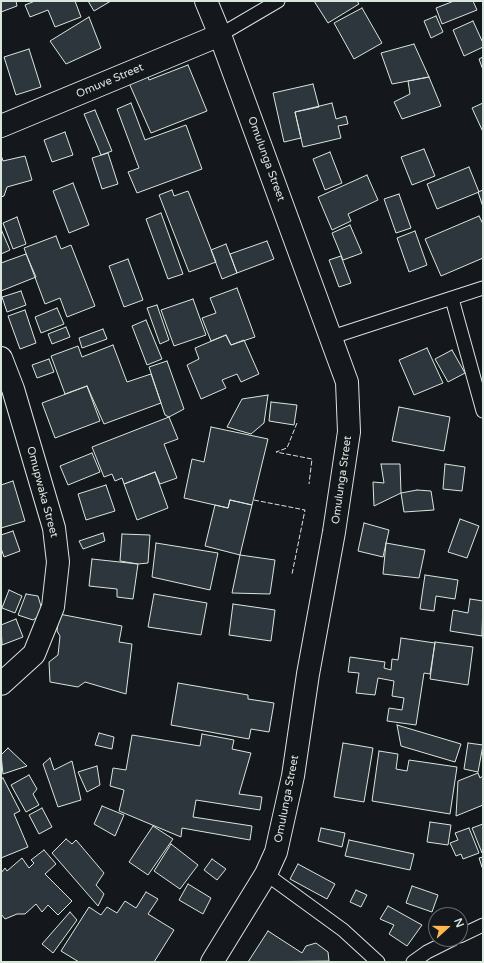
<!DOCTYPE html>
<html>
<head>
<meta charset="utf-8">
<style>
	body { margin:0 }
	#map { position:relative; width:484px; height:963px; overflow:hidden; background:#14181c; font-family:"Varela Round",sans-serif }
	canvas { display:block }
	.frame { position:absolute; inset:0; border:2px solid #d8e6dc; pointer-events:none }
	.north { position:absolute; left:428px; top:907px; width:40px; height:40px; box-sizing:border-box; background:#14181c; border:1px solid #626a69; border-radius:50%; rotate:69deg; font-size:11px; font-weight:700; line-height:16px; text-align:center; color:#d8e6dc }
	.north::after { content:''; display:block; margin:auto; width:14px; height:18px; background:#ffb74d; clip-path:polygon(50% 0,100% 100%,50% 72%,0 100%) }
</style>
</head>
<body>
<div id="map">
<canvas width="484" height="963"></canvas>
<div class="frame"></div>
<div class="north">N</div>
</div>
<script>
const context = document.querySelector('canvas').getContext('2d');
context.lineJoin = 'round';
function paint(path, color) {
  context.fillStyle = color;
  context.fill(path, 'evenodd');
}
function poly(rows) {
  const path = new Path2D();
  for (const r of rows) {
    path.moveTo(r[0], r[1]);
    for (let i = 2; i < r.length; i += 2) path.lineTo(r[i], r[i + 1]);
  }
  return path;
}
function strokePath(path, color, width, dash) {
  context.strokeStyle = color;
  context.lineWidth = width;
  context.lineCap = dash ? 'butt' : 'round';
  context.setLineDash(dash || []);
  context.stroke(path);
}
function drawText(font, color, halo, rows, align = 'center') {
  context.font = font + ' "Varela Round",sans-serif';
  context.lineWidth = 3;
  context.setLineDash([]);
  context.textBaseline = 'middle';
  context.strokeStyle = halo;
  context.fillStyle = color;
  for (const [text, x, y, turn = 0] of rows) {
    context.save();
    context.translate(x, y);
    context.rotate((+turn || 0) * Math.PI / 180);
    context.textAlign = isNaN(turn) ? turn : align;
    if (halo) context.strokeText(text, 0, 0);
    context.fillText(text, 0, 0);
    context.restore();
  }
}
const building = poly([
	[1,1,16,1,17,6,1,12,1,1],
	[35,1,75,1,81,17,55,27,48,10,30,17,25,5,35,1],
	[88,1,111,1,94,11,88,1],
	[314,1,357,1,359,4,328,23,314,1],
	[454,1,473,1,477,10,442,24,436,8,454,1],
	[362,8,382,43,354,59,334,23,362,8],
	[436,16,443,32,431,38,424,21,436,16],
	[89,17,101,48,66,64,50,41,89,17],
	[473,21,483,43,483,47,464,56,453,30,473,21],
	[414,44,429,77,392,84,381,53,414,44],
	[29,49,41,87,16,95,4,57,29,49],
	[483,57,483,70,479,59,483,57],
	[188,65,207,111,151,133,125,74,144,66,149,80,188,65],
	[429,77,441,106,402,119,394,102,410,94,408,81,429,77],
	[313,84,319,107,295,112,301,138,284,142,273,93,313,84],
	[131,103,145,140,186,125,202,169,137,193,128,172,139,168,117,109,131,103],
	[332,103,336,119,346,116,348,124,338,126,341,138,303,147,295,112,332,103],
	[483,103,483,132,472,108,483,103],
	[95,110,112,151,101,155,84,114,95,110],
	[65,132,73,155,52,162,44,140,65,132],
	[424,149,435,176,412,185,401,157,424,149],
	[330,152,342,183,325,190,313,159,330,152],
	[108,153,118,184,102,189,92,158,108,153],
	[1,155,3,161,25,156,32,180,7,187,4,196,1,197,1,155],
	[469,167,479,192,437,209,427,184,469,167],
	[367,175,378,200,348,214,351,221,332,230,318,197,367,175],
	[73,183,89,225,69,233,53,191,73,183],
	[172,190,174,196,188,191,216,262,189,272,159,195,172,190],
	[483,190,483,207,478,192,483,190],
	[399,194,411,228,396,233,384,199,399,194],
	[161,213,183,274,168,279,146,219,161,213],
	[479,216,483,224,483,258,441,276,425,239,479,216],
	[17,217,26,244,13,249,3,223,17,217],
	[350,225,362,253,343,260,332,233,350,225],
	[1,229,10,250,1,254,1,229],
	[415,231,427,265,409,272,397,238,415,231],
	[56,236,61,249,71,245,95,306,67,317,60,298,45,304,24,248,56,236],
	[267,241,274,259,237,273,230,254,267,241],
	[226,244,237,273,222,279,211,250,226,244],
	[26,254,36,277,1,291,1,263,26,254],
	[341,256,351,283,339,287,329,260,341,256],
	[128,259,143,300,124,307,109,266,128,259],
	[237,288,255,337,231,345,226,335,211,341,202,318,216,313,210,298,237,288],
	[21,291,26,305,7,312,2,297,21,291],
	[193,299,206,335,174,346,161,310,193,299],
	[157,305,169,340,160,344,147,308,157,305],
	[57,308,64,324,41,333,35,317,57,308],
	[25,310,36,343,20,349,8,316,25,310],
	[146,320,162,359,147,365,132,326,146,320],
	[66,327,70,337,52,344,48,334,66,327],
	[103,329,107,339,82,348,79,338,103,329],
	[226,335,231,345,244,340,259,374,241,382,237,374,222,380,226,388,201,399,187,365,199,359,195,348,226,335],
	[113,345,127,382,151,374,161,403,104,424,87,386,65,394,51,356,78,346,82,357,113,345],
	[427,348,443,383,414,395,399,360,427,348],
	[452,350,465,373,448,382,435,359,452,350],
	[49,359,54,372,37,378,32,365,49,359],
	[167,361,184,409,169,417,165,415,149,367,167,361],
	[87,386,100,421,55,438,42,403,87,386],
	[268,395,264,423,251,434,227,427,242,399,268,395],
	[271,402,297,405,294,425,269,421,271,402],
	[399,407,450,417,444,451,392,441,399,407],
	[169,417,178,439,164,444,177,478,160,484,155,472,124,484,122,478,115,481,112,474,104,477,92,447,169,417],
	[211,427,268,439,252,505,230,500,228,508,184,498,192,459,204,462,211,427],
	[92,453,100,472,68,485,60,466,92,453],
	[381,464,400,464,401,493,374,506,373,482,384,483,381,464],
	[445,464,465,467,462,491,443,489,445,464],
	[155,472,168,508,137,520,124,484,155,472],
	[13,481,25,521,1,528,1,485,13,481],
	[106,485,115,511,86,520,78,494,106,485],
	[417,490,431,491,434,510,404,512,401,493,417,490],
	[230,500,252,505,240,555,205,546,215,505,228,508,230,500],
	[460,519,479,526,467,558,448,552,460,519],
	[364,523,389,530,383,557,358,551,364,523],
	[13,531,20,551,4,557,1,548,1,535,13,531],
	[103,533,105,541,83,549,79,541,103,533],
	[122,534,150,535,148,563,138,564,120,561,122,534],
	[156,543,218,553,210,590,152,577,156,543],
	[386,543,425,550,419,578,383,574,386,543],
	[240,555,275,560,270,594,232,593,240,555],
	[92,559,138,564,133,599,117,597,117,589,89,586,92,559],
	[425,575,458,580,455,599,436,596,434,611,420,609,425,575],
	[9,590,22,596,15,613,2,608,9,590],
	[26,594,38,596,43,613,33,620,18,615,26,594],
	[154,594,207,603,201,635,148,627,154,594],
	[470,599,483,601,482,636,450,631,453,610,468,613,470,599],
	[233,604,275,610,271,641,229,635,233,604],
	[59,614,122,626,119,642,132,644,126,694,85,682,78,687,50,682,49,662,58,655,60,636,57,631,59,614],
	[16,619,23,637,2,645,1,625,16,619],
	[401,638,435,643,430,674,424,673,416,725,387,721,389,708,402,710,404,698,392,696,394,681,378,678,375,695,356,693,359,673,348,672,350,657,385,662,384,668,391,670,392,659,398,660,401,638],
	[435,642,473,647,468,685,430,679,435,642],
	[178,683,248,695,248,699,274,703,269,732,251,729,249,739,171,725,178,683],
	[397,725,461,744,455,762,401,746,397,725],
	[99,733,114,737,112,749,95,745,99,733],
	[202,734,234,740,232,749,251,753,239,794,262,797,260,810,196,800,193,817,252,826,250,840,182,828,181,837,119,811,124,790,110,786,113,768,126,770,132,735,200,746,202,734],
	[343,743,373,748,364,802,334,797,343,743],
	[468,743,483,745,478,772,464,769,468,743],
	[8,748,27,766,3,774,1,755,8,748],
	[379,751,398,754,396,769,407,771,409,760,457,767,450,814,372,801,379,751],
	[50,758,54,770,72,761,81,800,58,807,43,764,50,758],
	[97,766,100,785,87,792,78,772,97,766],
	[478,773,480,778,483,776,483,805,456,816,458,781,478,773],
	[29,775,37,789,33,794,39,805,26,812,11,785,29,775],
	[3,778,20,811,14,814,28,847,1,858,1,779,3,778],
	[102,806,124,815,115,836,94,824,102,806],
	[42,808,52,827,39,834,29,815,42,808],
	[430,822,451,825,448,845,427,842,430,822],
	[483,824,483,852,482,853,472,828,483,824],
	[153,826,173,839,148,875,129,862,153,826],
	[321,828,345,833,342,847,318,841,321,828],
	[469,828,479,853,463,859,461,854,456,856,450,843,458,840,455,833,469,828],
	[66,839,72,844,76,840,104,873,96,885,104,894,98,906,52,853,66,839],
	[349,840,414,854,410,870,345,856,349,840],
	[171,844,198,865,180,889,154,871,171,844],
	[44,850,56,864,45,874,72,901,58,915,48,905,42,912,36,904,25,914,17,914,5,919,1,914,1,873,5,868,7,871,22,858,29,868,34,863,31,860,44,850],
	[483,857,483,870,479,858,483,857],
	[212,859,226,869,217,880,204,870,212,859],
	[298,864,335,884,327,899,290,879,298,864],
	[188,884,211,898,203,914,179,900,188,884],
	[412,886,438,895,432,912,406,903,412,886],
	[356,890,367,895,361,907,350,902,356,890],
	[146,892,158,899,148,914,174,930,154,962,79,962,61,951,89,907,101,915,107,907,117,913,125,901,136,908,146,892],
	[388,906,422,925,407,946,389,934,394,925,380,919,388,906],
	[70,912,77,920,53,953,42,944,70,912],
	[268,931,302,953,306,946,316,943,328,952,329,961,248,962,268,931]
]);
const service = poly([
	[220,35,278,1],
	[452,299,483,411],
	[332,337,483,288],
	[266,874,343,930,378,962],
	[460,936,483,925],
	[413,962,427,952,453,939]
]);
const minor = poly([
	[206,1,220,35,347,382,349,432,334,532,308,674,293,776,276,852,266,874,212,962],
	[1,126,220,35],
	[1,358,13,389,54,528,58,562,53,607,34,654,1,684]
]);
const fence = poly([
	[297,423,287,448,276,452,312,459,309,484],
	[254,500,305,510,292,574]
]);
const streetNames = [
	["Omuve Street",110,81,-23],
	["Omulunga Street",266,159,70],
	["Omulunga Street",342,480,-82],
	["Omupwaka Street",42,492,75],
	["Omulunga Street",287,799,-79]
];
paint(building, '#2c363c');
strokePath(building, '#d8e6dc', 1);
strokePath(service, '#d8e6dc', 15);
strokePath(minor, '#d8e6dc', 24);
strokePath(service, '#14181c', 13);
strokePath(minor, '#14181c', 22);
strokePath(fence, '#d8e6dc', 1, [5, 2]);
drawText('11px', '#d8e6dc', '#14181c', streetNames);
</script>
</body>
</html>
